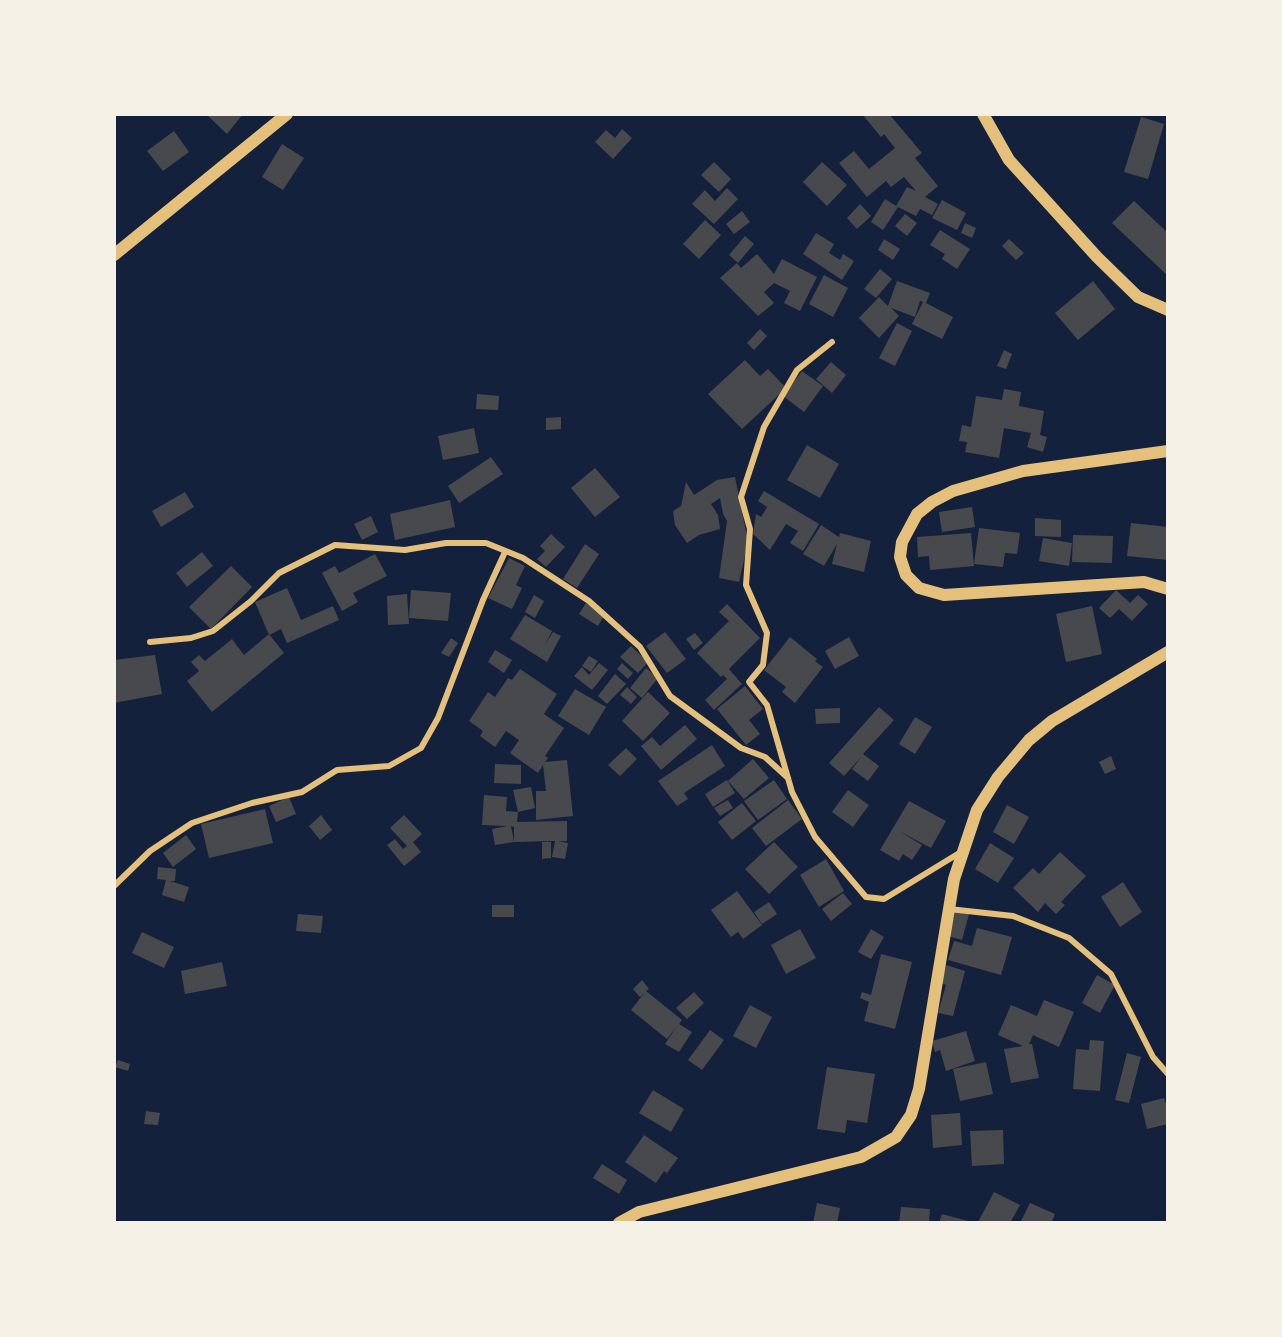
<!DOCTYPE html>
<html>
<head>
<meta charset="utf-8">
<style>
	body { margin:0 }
	#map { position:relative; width:1282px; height:1337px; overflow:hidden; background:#14213d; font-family:"PT Sans",sans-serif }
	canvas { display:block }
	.frame { position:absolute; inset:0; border:116px solid #f6f1e7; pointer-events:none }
</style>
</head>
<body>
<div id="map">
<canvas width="1282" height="1337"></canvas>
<div class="frame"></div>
</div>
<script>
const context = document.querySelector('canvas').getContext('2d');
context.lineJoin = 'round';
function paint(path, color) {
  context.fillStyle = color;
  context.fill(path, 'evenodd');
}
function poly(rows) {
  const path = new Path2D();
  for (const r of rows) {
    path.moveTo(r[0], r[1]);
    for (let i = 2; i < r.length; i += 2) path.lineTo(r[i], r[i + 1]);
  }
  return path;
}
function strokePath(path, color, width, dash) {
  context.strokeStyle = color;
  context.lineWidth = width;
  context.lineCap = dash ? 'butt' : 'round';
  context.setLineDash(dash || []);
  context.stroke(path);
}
const building = poly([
	[206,114,243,114,227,134],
	[862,114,889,114,922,153,915,158,938,186,925,197,938,204,932,215,920,209,916,216,896,206,907,187,916,191,904,177,891,187,886,181,867,197,839,163,854,151,869,169,895,148,884,134,881,137],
	[1141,117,1164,124,1148,179,1124,172],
	[622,129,632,138,613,159,595,142,606,130,615,138],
	[174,131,189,152,163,171,147,151],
	[282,144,304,158,283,190,262,177],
	[714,162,731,179,719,192,701,175],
	[822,162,847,185,827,206,803,182],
	[727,188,738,199,714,224,692,204,705,190,715,201],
	[885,199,898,207,883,230,871,222],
	[942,200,966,213,957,230,932,218],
	[1134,201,1168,233,1168,276,1112,223],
	[860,204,871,216,857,229,847,218],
	[742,211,750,222,734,234,726,224],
	[905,214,917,223,907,236,895,226],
	[705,220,721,235,699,259,683,244],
	[965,223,976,228,972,238,961,233],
	[940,230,970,249,957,269,942,259,945,254,930,245],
	[816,233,834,244,829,253,840,260,843,254,854,261,842,280,803,254],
	[745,236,754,244,738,263,729,255],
	[884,239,900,249,893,260,878,250],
	[1009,239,1024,253,1016,260,1002,246],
	[757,254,774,274,782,259,817,277,800,311,784,303,790,291,774,283,764,292,774,303,758,316,720,278,737,263,741,268],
	[880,269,892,279,876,298,864,289],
	[824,275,848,288,833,317,809,304],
	[897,281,930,293,926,303,953,317,942,339,912,324,923,302,920,301,915,317,891,308,899,316,879,338,859,318,879,297,888,306],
	[1093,281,1115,309,1078,340,1055,313],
	[897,323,912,331,895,366,879,358],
	[760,329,767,336,754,350,747,343],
	[1004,350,1012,354,1006,369,997,366],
	[745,360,760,376,768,369,786,388,742,429,708,394],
	[831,362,846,375,832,393,816,379],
	[802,371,823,386,804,412,783,396],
	[1004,389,1021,392,1019,406,1044,411,1040,435,1047,437,1043,452,1027,447,1031,433,1004,428,999,458,965,452,967,442,959,441,962,425,971,427,976,396,1002,400],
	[477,394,499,396,498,410,476,409],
	[561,417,561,429,546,430,546,418],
	[474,428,479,453,443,460,438,436],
	[807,445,839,464,820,498,787,480],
	[491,457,503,474,459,503,448,486],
	[595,468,620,497,595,517,571,488],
	[735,477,748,542,739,582,719,578,727,521,723,514,720,498,711,504,718,515,720,529,699,535,687,543,675,525,673,511,681,506,686,482,694,495,717,480],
	[764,491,819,524,803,551,790,543,798,531,786,524,770,550,753,534,756,514,761,517,771,501,767,507,758,501],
	[185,492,194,507,161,527,152,511],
	[450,500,455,527,395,540,390,514],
	[972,507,975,527,942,532,939,512],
	[371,516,378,532,362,540,354,524],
	[1035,518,1061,520,1061,537,1035,536],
	[1131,523,1168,527,1168,560,1127,556],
	[821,525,839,537,840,533,871,541,864,572,832,564,837,544,824,566,803,554],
	[979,528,1020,533,1017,554,1005,553,1003,567,974,564],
	[971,533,974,566,930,570,929,556,918,557,917,537],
	[551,534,565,547,546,567,537,559,545,551,540,546],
	[1073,535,1113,536,1112,563,1072,562],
	[1043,538,1072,543,1069,566,1039,561],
	[585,544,599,554,577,588,563,579],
	[202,552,213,566,187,587,176,573],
	[375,554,387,576,353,593,358,602,342,611,322,573,335,566,339,573],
	[509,558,525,566,516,585,522,588,512,609,488,598],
	[231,566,252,587,211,629,189,607],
	[287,588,301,620,333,606,339,620,287,643,281,629,269,635,255,602],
	[411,590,451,593,448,621,409,618],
	[1116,590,1130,603,1138,595,1148,604,1132,621,1119,609,1110,618,1099,608],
	[407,594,409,624,388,625,387,596],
	[534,595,544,601,535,618,525,612],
	[586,603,605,614,598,626,579,614],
	[727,604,760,638,729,669,742,684,714,710,705,700,727,679,723,675,721,677,697,653,729,621,719,612],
	[1092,606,1102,654,1066,662,1056,614],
	[525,615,552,631,545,645,553,632,561,636,547,662,510,639],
	[665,632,686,659,667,673,646,646],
	[695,633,703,643,694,650,686,639],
	[269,634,284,653,212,712,187,681,199,671,191,662,199,655,205,661,232,639,244,655],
	[790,637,817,659,815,661,823,667,795,703,782,692,786,687,764,670],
	[849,637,859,656,835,669,825,651],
	[451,638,458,643,449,657,441,653],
	[631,646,648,662,638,673,620,657],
	[495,650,512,660,504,673,488,662],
	[155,655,162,694,114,703,114,660],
	[589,656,598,661,591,672,582,666],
	[599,663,608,670,592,690,574,676,582,667,589,675],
	[622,663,633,673,628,679,617,669],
	[646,668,658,678,642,698,630,688],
	[520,669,557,694,544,714,564,728,545,756,548,758,545,762,567,760,573,816,536,820,536,791,546,791,543,765,538,773,510,753,519,740,506,731,495,747,480,736,483,731,469,721,488,692,495,697,508,678,512,680],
	[615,674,626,684,607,704,598,696],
	[745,686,763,709,749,720,760,734,746,745,717,709],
	[627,687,637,697,631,704,620,695],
	[575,689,606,707,589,735,558,716],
	[648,692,670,713,643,741,622,721],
	[879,707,894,720,863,754,879,766,868,781,852,769,862,756,844,776,829,763],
	[840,708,840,723,816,724,815,709],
	[915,717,932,727,915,754,899,744],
	[685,725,697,739,661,770,641,746,652,737,660,746],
	[712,745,725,766,684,793,688,799,677,806,658,781],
	[626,748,637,759,620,776,608,765],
	[1111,756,1116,769,1105,774,1099,762],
	[753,759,769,778,744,799,728,781],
	[495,764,521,765,521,784,494,783],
	[727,780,735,793,713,807,705,794],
	[774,780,787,799,758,820,744,801],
	[531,787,535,808,518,812,517,822,567,821,567,841,558,841,568,843,565,859,552,857,555,841,514,842,514,827,511,826,514,842,495,845,492,829,507,826,482,825,484,795,507,797,506,811,518,812,513,790],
	[848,790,869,805,853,827,832,812],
	[289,797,296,814,276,822,269,806],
	[728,800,733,808,720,816,714,808],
	[788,800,802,819,766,846,752,828],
	[909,801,946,821,931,848,899,831,922,845,912,860,903,854,899,861,880,850],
	[742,803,756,821,732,840,718,822],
	[1007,805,1029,817,1014,844,993,832],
	[265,809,273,843,209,858,201,824],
	[321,815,332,830,320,840,309,826],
	[404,815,422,834,413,842,421,852,404,866,387,845,395,839,403,849,407,846,390,828],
	[186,835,196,849,173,867,163,853],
	[542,842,551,842,551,858,542,859],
	[774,842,798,867,769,894,745,869],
	[990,843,1014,858,998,883,975,869],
	[1060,852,1086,876,1061,902,1065,905,1056,914,1045,903,1038,912,1013,888,1033,868,1039,874],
	[826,859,844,891,819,907,800,875],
	[158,867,176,869,175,881,170,881,189,887,184,902,162,895,166,880,157,879],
	[1123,882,1142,912,1120,927,1101,897],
	[737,891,762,925,743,939,738,932,731,937,711,910],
	[843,893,852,904,831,921,822,909],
	[769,902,777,914,762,924,754,912],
	[492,905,514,905,514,917,492,917],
	[955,910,969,914,962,940,948,936],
	[298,914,323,916,321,933,296,931],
	[977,928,1012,937,1001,975,948,960,954,941,972,946],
	[800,929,816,958,786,974,771,945],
	[871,929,884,937,871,959,858,952],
	[142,932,174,947,164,968,132,953],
	[881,954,912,962,895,1029,864,1021,869,1002,860,998,862,992,871,995],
	[222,962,227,986,185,994,181,971],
	[946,965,965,971,953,1016,938,1013,946,985,941,983],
	[1097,975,1115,985,1100,1013,1082,1003],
	[642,980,649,989,646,991,682,1020,679,1024,692,1032,679,1052,665,1044,677,1026,667,1039,631,1010,645,992,640,997,633,989],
	[694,992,704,1003,687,1019,676,1008],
	[1044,1000,1074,1012,1059,1047,1033,1035,1029,1044,1032,1044,1039,1078,1011,1083,1004,1049,1023,1046,998,1035,1011,1005,1037,1016],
	[750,1005,772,1017,756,1048,733,1036],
	[710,1030,724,1040,702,1070,688,1060],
	[966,1031,975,1061,946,1071,940,1050,935,1052,932,1041],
	[1090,1040,1104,1041,1100,1091,1073,1089,1076,1049,1089,1050],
	[1127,1053,1141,1057,1129,1103,1115,1100],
	[118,1060,130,1064,128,1071,115,1067],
	[986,1062,993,1094,960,1101,953,1069],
	[827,1067,875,1074,867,1123,847,1120,845,1133,817,1129],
	[653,1090,684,1109,671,1132,639,1113],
	[1164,1098,1168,1110,1168,1124,1147,1129,1141,1104],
	[146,1111,160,1113,158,1125,144,1124],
	[960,1113,962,1145,933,1148,931,1115],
	[1003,1130,1004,1164,972,1166,970,1131],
	[644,1135,678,1158,667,1173,664,1171,656,1183,625,1162],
	[602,1164,627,1180,619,1194,593,1178],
	[994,1192,1020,1205,1010,1223,978,1222],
	[817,1203,840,1208,837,1223,813,1223],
	[1030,1203,1055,1214,1051,1223,1020,1223],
	[901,1207,930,1209,929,1223,899,1223],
	[942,1214,972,1222,972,1223,939,1223]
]);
const minor = poly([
	[832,342,797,370,764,427,741,497,750,529,746,585,767,633,763,665,749,682,767,705,792,792,815,837,866,897,884,899,961,852],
	[150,642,191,638,213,631,251,601,279,573,335,545,405,550,446,543,486,543,523,558,589,601,640,647,670,696,741,748,765,757,788,778],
	[114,886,150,851,192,823,252,803,302,792,337,770,389,766,421,748,438,718,483,600,505,552],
	[949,909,1013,916,1069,938,1111,974,1153,1057,1168,1074]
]);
const secondary = poly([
	[983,114,1009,160,1097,257,1138,297,1168,310],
	[114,255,287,114],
	[1168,451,1023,471,953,491,932,502,917,514,902,542,900,557,906,575,919,588,944,595,1144,582,1168,589],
	[619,1223,639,1212,861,1157,896,1137,911,1115,919,1089,954,879,977,810,998,777,1029,740,1052,721,1168,652]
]);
paint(building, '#48494c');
strokePath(minor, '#e5c07b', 6);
strokePath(secondary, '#e5c07b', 12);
</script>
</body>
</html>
